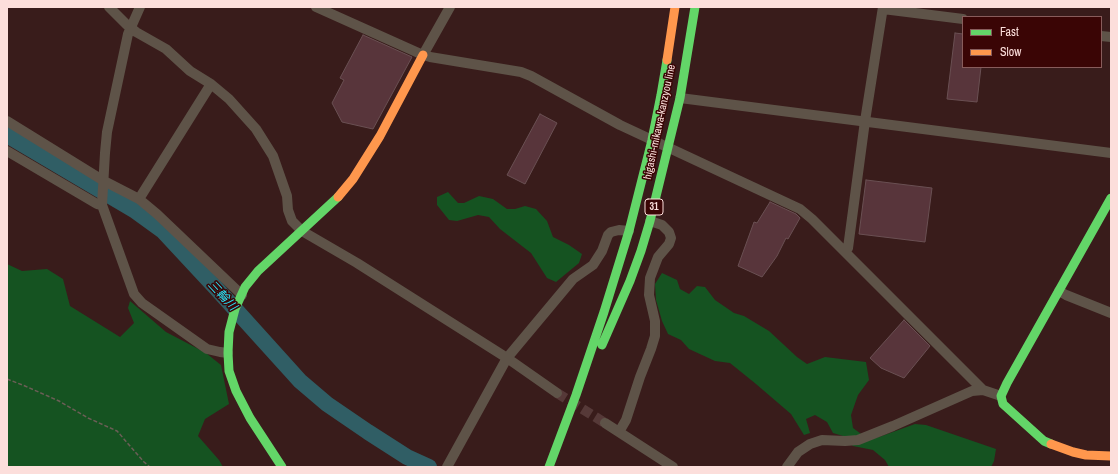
<!DOCTYPE html>
<html>
<head>
<meta charset="utf-8">
<style>
	body { margin:0 }
	#map { position:relative; width:1118px; height:474px; overflow:hidden; background:#391c1b; font-family:"Archivo Narrow",sans-serif }
	canvas { display:block }
	.frame { position:absolute; inset:0; border:8px solid #fcdedb; pointer-events:none }
	.legend { position:absolute; left:962px; top:16px; width:140px; height:52px; box-sizing:border-box; background:#3a0505; border:1px solid #885c5b; margin:0; padding:5px 7px; list-style:none; font-size:12px; color:#fcdedb }
	.legend li { display:flex; align-items:center; gap:8px; height:20px }
	.legend b { width:20px; border:1px solid #885c5b }
</style>
</head>
<body>
<div id="map">
<canvas width="1118" height="474"></canvas>
<div class="frame"></div>
<ul class="legend">
<li><b style="height:5px;background:#63d668"></b>Fast</li>
<li><b style="height:5px;background:#ff974d"></b>Slow</li>
</ul>
</div>
<script>
const context = document.querySelector('canvas').getContext('2d');
context.lineJoin = 'round';
function paint(path, color) {
  context.fillStyle = color;
  context.fill(path, 'evenodd');
}
function poly(rows) {
  const path = new Path2D();
  for (const r of rows) {
    path.moveTo(r[0], r[1]);
    for (let i = 2; i < r.length; i += 2) path.lineTo(r[i], r[i + 1]);
  }
  return path;
}
function strokePath(path, color, width, dash) {
  context.strokeStyle = color;
  context.lineWidth = width;
  context.lineCap = dash ? 'butt' : 'round';
  context.setLineDash(dash || []);
  context.stroke(path);
}
function drawText(font, color, halo, rows, align = 'center') {
  context.font = font + ' "Archivo Narrow","Noto Sans JP",sans-serif';
  context.lineWidth = 3;
  context.setLineDash([]);
  context.textBaseline = 'middle';
  context.strokeStyle = halo;
  context.fillStyle = color;
  for (const [text, x, y, turn = 0] of rows) {
    context.save();
    context.translate(x, y);
    context.rotate((+turn || 0) * Math.PI / 180);
    context.textAlign = isNaN(turn) ? turn : align;
    if (halo) context.strokeText(text, 0, 0);
    context.fillText(text, 0, 0);
    context.restore();
  }
}
const forest = poly([
	[448,192,458,203,464,203,479,196,493,199,507,209,515,209,525,206,536,209,547,221,553,237,569,245,582,254,579,263,556,282,547,278,531,253,500,229,489,217,478,215,457,221,449,220,437,205,437,197],
	[7,264,22,271,47,269,63,279,70,306,120,337,134,323,128,308,130,301,166,332,206,353,221,365,229,404,205,419,198,436,219,460,223,467,7,467],
	[662,273,677,280,680,289,689,294,697,286,705,287,715,300,734,313,744,316,769,331,797,357,807,364,825,357,866,362,869,380,858,395,851,415,853,428,868,439,879,437,915,424,926,425,996,449,994,461,991,467,889,467,885,460,873,450,853,446,843,436,833,433,827,422,815,415,806,419,810,433,804,435,791,414,756,384,730,363,715,361,689,349,681,340,668,334,662,321,656,300,655,284]
]);
const river = poly([
	[7,135,134,210,163,231,216,288,300,381,327,404,368,432,407,457,429,467]
]);
const building = poly([
	[955,33,963,34,963,67,981,67,977,102,947,99,955,33],
	[363,35,412,57,373,129,342,122,332,103,344,80,340,78,363,35],
	[540,114,557,123,525,184,507,175,540,114],
	[866,180,932,188,925,242,859,234,866,180],
	[770,202,796,214,800,218,788,239,786,238,777,256,762,277,738,266,754,222,757,223,770,202],
	[904,320,930,346,904,378,881,368,870,358,904,320]
]);
const streetTunnel = poly([
	[557,393,605,423]
]);
const path = poly([
	[7,379,25,386,59,401,88,418,117,431,144,462,150,467]
]);
const street = poly([
	[316,7,423,55,430,57,521,72,531,76,620,125,800,209,812,219,983,390,1001,396],
	[883,9,963,19],
	[1101,36,1111,37],
	[423,55,450,7],
	[211,84,229,99,256,129,273,156,287,196,288,210,292,221,302,231,357,263,507,358,557,393],
	[680,98,1111,153],
	[7,121,104,181,139,199,211,84,190,71,166,49,136,32,126,24,109,7],
	[7,151,97,204,102,205,134,294,142,303,207,349,220,352,228,353],
	[139,199,157,214,242,295],
	[102,205,105,153,107,132,128,34,140,7],
	[845,252,848,248,865,121,883,7],
	[1059,291,1066,295,1111,313],
	[605,423,673,467],
	[619,432,626,420,640,377,651,349,655,336,655,321,649,295,650,278,658,257,669,244,671,238,669,232,662,225,650,221],
	[447,467,507,358,573,279,593,265,602,251,608,235,611,232,619,230,629,231],
	[787,467,798,452,810,444,822,440,845,441,858,440,893,426,972,391,983,390]
]);
const fast = poly([
	[602,345,630,281,641,251,650,221,680,98,695,7],
	[1051,444,1044,441,1003,404,1001,396,1007,383,1111,198],
	[282,467,250,418,236,391,229,371,228,353,229,332,235,309,245,287,258,271,338,197],
	[549,467,576,395,604,312,629,231,652,140,661,95,667,60]
]);
const slow = poly([
	[667,60,675,7],
	[338,197,353,179,380,136,423,55],
	[1051,444,1073,452,1086,455,1111,456]
]);
const shields = [
	[654,207,18]
];
const shieldNames = [
	["31",654,207]
];
const streetNames = [
	["higashi-mikawa-kanzyou line",660,122,-78]
];
const waterNames = [
	["三輪川",222,296,47]
];
paint(forest, '#155321');
strokePath(river, '#305e65', 16);
paint(building, '#58353b');
strokePath(building, '#6a5053', 1);
strokePath(streetTunnel, '#563938', 10, [10, 5]);
strokePath(path, '#6b5e56', 1.5, [4, 2]);
strokePath(street, '#5e5348', 10);
strokePath(fast, '#63d668', 9);
strokePath(slow, '#ff974d', 9);
for (const [x, y, w] of shields) {
  const box = new Path2D();
  box.roundRect(x - w / 2, y - 8, w, 16, 3);
  context.fillStyle = '#3a0505';
  context.fill(box);
  strokePath(box, '#fcdedb', 1);
}
drawText('bold 10px', '#fcdedb', null, shieldNames);
drawText('11px', '#fcdedb', '#3a0505', streetNames);
drawText('italic 12px', '#28e5fa', '#3a0505', waterNames);
</script>
</body>
</html>
